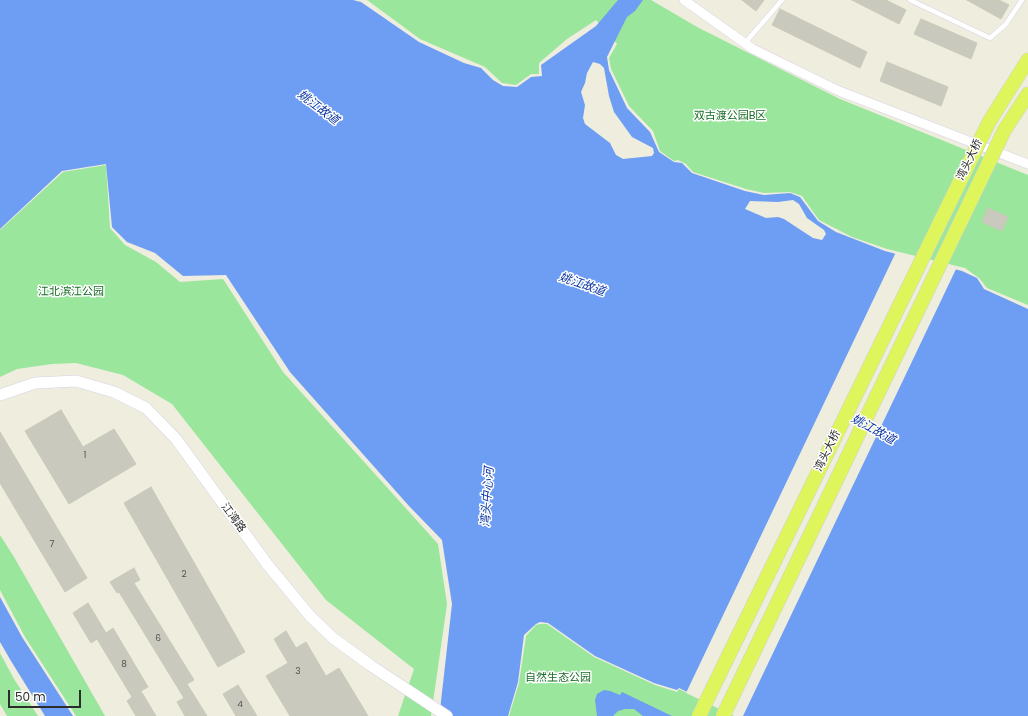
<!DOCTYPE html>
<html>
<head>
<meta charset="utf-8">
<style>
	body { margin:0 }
	#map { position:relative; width:1028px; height:716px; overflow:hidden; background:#eeedde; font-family:Poppins,sans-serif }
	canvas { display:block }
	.scale { position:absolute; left:8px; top:690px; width:73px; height:18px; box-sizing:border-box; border:2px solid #2c2c2c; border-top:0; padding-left:5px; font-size:12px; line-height:14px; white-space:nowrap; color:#2c2c2c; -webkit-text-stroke:3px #fff; paint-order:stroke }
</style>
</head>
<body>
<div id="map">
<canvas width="1028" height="716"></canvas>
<div class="scale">50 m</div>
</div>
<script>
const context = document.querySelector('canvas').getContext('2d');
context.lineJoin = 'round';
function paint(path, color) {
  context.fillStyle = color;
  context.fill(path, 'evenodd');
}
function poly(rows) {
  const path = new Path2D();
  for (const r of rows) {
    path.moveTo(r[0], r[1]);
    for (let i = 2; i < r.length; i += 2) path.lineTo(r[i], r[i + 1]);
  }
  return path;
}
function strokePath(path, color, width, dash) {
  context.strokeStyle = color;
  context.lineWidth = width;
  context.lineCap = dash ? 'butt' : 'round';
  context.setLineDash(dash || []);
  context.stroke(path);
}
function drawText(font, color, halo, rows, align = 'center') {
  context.font = font + ' Poppins,"Noto Sans SC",sans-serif';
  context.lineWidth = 3;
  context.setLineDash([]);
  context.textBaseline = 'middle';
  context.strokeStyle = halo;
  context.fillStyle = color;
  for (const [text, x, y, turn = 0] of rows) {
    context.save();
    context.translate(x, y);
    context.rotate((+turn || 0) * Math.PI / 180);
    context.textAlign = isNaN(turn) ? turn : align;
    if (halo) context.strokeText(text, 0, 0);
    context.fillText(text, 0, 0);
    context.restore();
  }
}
const green = poly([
	[367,0,651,0,697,27,840,99,1028,175,1028,305,987,288,979,278,965,268,887,249,852,237,819,220,802,196,790,192,764,193,746,189,693,172,686,164,678,160,674,161,660,151,653,131,629,106,611,69,609,58,617,44,596,20,567,39,539,63,539,74,531,74,516,85,502,83,485,67,420,39],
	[106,165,110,228,125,245,156,262,180,282,223,279,283,372,438,544,447,604,431,716,398,716,414,669,326,600,172,404,123,375,76,363,52,364,17,369,0,377,0,230,63,172],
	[0,535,14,557,105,716,76,716,25,637,0,590],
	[540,624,547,624,594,657,655,685,677,692,679,689,737,716,509,716,519,683,526,636,536,625],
	[0,653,14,679,38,716,7,716,0,704]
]);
const water = poly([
	[0,0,353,0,361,2,419,42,464,63,481,68,493,80,503,86,517,87,531,77,542,76,541,65,596,26,618,0,643,0,635,11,627,17,607,57,609,70,627,108,650,132,659,152,674,162,682,163,692,173,745,191,764,195,790,193,800,197,818,221,836,232,885,251,962,271,977,278,984,289,1028,309,1028,716,739,716,679,688,677,690,654,683,595,656,548,623,540,622,536,624,524,635,518,682,508,716,437,716,440,710,452,604,442,540,409,506,290,372,226,275,183,276,155,253,127,242,112,227,106,164,62,171,0,229],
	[593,62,600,64,604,68,609,96,614,112,632,137,653,148,654,153,652,156,623,159,616,155,610,143,585,124,583,118,585,105,581,92,585,83,587,73],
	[793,200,799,204,807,218,824,230,826,234,822,240,813,238,784,219,778,217,766,218,745,209,750,201,778,202],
	[0,597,22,637,73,716,45,716,11,661,0,642],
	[604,690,610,691,620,695,622,692,672,716,643,716,634,709,625,709,618,711,613,716,597,716,595,700,597,694]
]);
const pier = poly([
	[896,252,957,267,743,716,734,716,686,693]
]);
const building = poly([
	[742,0,764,0,756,11,742,0],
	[852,0,886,0,906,10,899,24,852,0],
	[967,0,999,0,1009,5,1001,19,967,0],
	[780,9,867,52,860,68,772,25,780,9],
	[921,19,977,43,971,59,914,34,921,19],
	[887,62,948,87,941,106,880,81,887,62],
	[988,208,1008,217,1002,231,982,222,988,208],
	[61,410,83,447,114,429,136,464,69,504,25,431,61,410],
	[0,432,87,578,65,592,0,483,0,432],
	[151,487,245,652,218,667,124,503,151,487],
	[134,568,140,580,134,583,194,680,187,684,207,716,185,716,177,702,184,698,119,592,117,593,110,582,134,568],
	[88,603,106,633,113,628,148,687,141,691,156,716,136,716,127,701,132,697,97,639,91,643,73,613,88,603],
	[286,631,296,648,306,642,326,676,339,668,368,716,290,716,266,676,288,663,274,639,286,631],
	[238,685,257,716,236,716,223,694,238,685]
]);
const service = poly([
	[910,0,990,38,1006,24,1022,0],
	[745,43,782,0]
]);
const minor = poly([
	[684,0,753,49,839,91,1028,164]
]);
const tertiary = poly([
	[0,395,35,383,76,381,114,392,146,408,176,439,267,564,310,616,333,638,370,665,447,716]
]);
const primary = poly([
	[989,122,1028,60],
	[1005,129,1028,94]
]);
const primaryBridge = poly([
	[699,716,989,122],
	[723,716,1005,129]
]);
const numberNames = [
	["1",85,456],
	["7",52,545],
	["2",184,575],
	["6",158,639],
	["8",124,665],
	["3",298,672],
	["4",240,705]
];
const parkNames = [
	["双古渡公园B区",730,116],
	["江北滨江公园",71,292],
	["自然生态公园",558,678]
];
const streetNames = [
	["湾头大桥",970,160,-64],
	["湾头大桥",828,451,-64],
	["江湾路",233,518,54]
];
const waterNames = [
	["姚江故道",318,108,37],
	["姚江故道",582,285,19],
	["姚江故道",873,430,29],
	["湾头中心河",488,497,-86]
];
paint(green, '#99e69c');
paint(water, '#6e9ef3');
paint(pier, '#eeedde');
paint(building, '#cac9bd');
strokePath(building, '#c9cab7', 1);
strokePath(service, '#d6d3e5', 5.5);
strokePath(minor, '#d6d3e5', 10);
strokePath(tertiary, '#d6d3e5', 12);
strokePath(primary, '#d1d1d1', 15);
strokePath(service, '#fff', 4.5);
strokePath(minor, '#fff', 9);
strokePath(tertiary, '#fff', 11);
strokePath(primary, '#dff55c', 14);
strokePath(primaryBridge, '#d1d1d1', 15, []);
strokePath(primaryBridge, '#dff55c', 14);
drawText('9px', '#545350', null, numberNames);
drawText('11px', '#186d27', '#fff', parkNames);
drawText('11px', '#2c2c2c', '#fff', streetNames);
drawText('italic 12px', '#0934a3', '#fff', waterNames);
</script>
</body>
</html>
